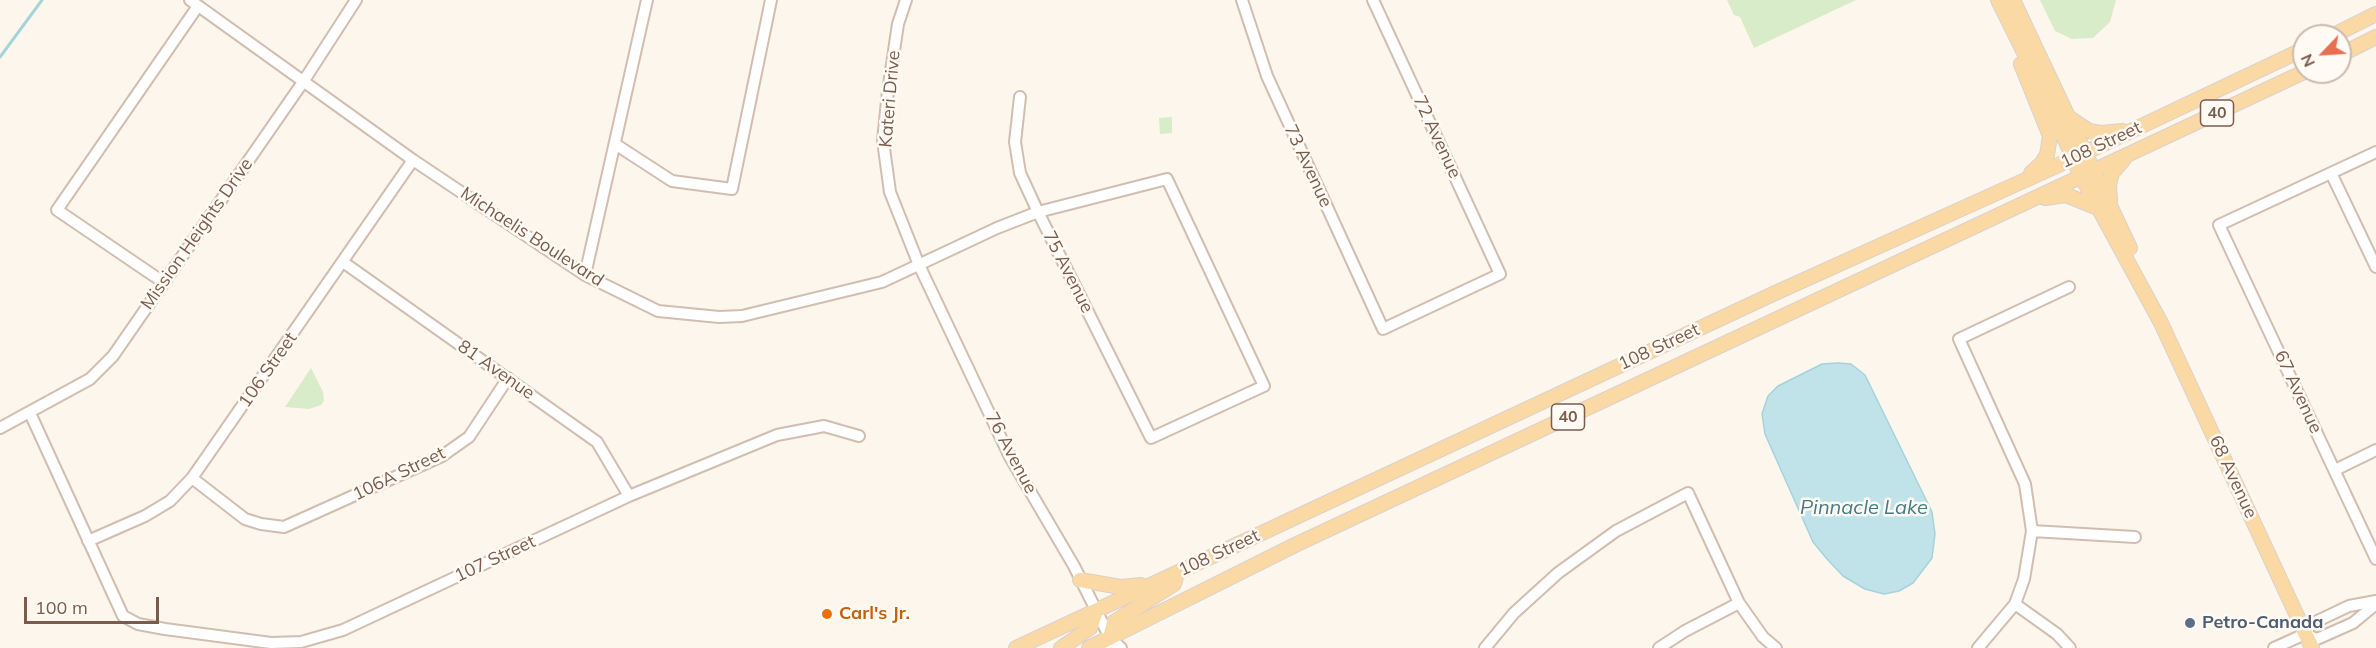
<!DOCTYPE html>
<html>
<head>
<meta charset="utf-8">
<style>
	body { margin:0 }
	#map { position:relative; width:2376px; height:648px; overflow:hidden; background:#fdf6ec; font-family:Mulish,sans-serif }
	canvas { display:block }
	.north { position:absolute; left:2292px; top:24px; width:60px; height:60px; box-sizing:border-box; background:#fffaf3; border:2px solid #cabbb1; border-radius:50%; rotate:245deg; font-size:16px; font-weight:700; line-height:24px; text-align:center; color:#7a5c4d }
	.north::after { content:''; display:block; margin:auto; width:21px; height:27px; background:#e76f51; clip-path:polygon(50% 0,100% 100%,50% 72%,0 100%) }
	.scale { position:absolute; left:24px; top:597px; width:135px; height:27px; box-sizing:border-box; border:3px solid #7a5c4d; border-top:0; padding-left:8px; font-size:18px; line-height:21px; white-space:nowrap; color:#7a5c4d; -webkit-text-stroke:4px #fffaf3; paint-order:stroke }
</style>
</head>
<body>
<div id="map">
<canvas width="2376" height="648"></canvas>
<div class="north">N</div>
<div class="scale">100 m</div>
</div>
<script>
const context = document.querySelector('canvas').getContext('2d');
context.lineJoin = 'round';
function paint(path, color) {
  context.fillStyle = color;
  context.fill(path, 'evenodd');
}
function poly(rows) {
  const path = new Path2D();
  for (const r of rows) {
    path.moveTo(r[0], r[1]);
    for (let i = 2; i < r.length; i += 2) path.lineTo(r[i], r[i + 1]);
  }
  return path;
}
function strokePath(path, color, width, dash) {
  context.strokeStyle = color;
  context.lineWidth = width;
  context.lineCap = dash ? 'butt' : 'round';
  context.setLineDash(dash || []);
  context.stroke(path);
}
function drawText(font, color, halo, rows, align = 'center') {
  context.font = font + ' Mulish,sans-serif';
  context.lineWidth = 5;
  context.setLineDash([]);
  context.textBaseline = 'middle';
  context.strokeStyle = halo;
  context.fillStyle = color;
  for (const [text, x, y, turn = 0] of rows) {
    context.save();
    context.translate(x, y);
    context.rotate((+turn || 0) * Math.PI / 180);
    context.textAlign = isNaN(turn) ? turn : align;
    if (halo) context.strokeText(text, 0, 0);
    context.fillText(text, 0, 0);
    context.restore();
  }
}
const green = poly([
	[1727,0,1856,0,1754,48,1740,17,1734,15],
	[2040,0,2116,0,2110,22,2093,38,2072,39,2055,31],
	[1172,117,1172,133,1160,134,1159,118],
	[311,368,323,392,324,401,321,405,309,409,285,407]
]);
const water = poly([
	[1838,363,1851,364,1865,375,1932,512,1935,534,1932,558,1913,583,1899,591,1884,594,1865,589,1843,576,1827,559,1813,542,1765,434,1762,414,1768,396,1778,386,1822,364,1838,363]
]);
const stream = poly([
	[0,57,42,0]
]);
const minor = poly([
	[190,0,413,160,585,275,658,311,719,317,742,316,882,282,997,228,1038,212,1167,179,1264,386,1151,438,1038,212,1020,173,1015,142,1020,97],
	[906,0,898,24,888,91,883,141,890,192,919,265,1010,457,1074,566,1110,638,1110,648],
	[1242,0,1267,76,1383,329,1500,274,1373,0],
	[615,144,672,181,732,189,771,0],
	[2376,152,2219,225,2376,559],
	[2331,173,2376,267],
	[343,262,597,442,629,496],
	[585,275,647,0],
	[163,282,57,210,198,6],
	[30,413,123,616,138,624,165,629,271,643,301,642,343,630,629,496,777,435,824,426,859,436],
	[0,428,90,379,113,356,303,82,356,0],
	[2335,470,2376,450],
	[192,478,245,519,261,524,284,527,442,456,469,437,508,378],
	[2032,531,2135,537],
	[88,541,145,516,170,501,192,478,413,160],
	[2015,604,2057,634,2070,648],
	[2305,634,2317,639,2353,623,2376,604],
	[2305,634,2311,624,2349,606,2376,601],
	[1110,638,1121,648],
	[1485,648,1514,613,1558,573,1616,531,1688,493,1739,603,1763,637,1776,648],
	[1659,648,1685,631,1739,603],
	[1978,648,2015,604,2024,579,2032,531,2025,484,1959,339,2069,287],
	[2274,648,2305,634]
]);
const major = poly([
	[1998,0,2047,99,2081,176,2161,323,2312,648],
	[2013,0,2130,248],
	[2332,36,2376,14],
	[2340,55,2376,37],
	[2021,64,2050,136,2047,155,2041,164,2031,173],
	[2071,119,2089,131,2101,133,2123,131],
	[2045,198,2066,195,2098,208],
	[2110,201,2109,185,2112,173,2124,159],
	[1080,580,1121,587,1141,585],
	[1110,638,1114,622,1174,584,1177,573],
	[1016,648,1773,294,2074,158,2304,49],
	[1061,648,1090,628,1096,611],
	[1089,648,1295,545,2304,72]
]);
const markers = [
	[827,614,6,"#e8710a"],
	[2190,623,6,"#5c6f8a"]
];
const shields = [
	[2217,113,33],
	[1568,417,33]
];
const shieldNames = [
	["40",2217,113],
	["40",1568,417]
];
const streetNames = [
	["Kateri Drive",890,99,-85],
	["72 Avenue",1437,137,65],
	["108 Street",2101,145,-25],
	["73 Avenue",1308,166,65],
	["Mission Heights Drive",197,234,-55],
	["Michaelis Boulevard",532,237,33],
	["75 Avenue",1068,272,63],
	["108 Street",1659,347,-25],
	["106 Street",268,370,-55],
	["81 Avenue",496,370,35],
	["67 Avenue",2298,392,65],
	["76 Avenue",1011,453,62],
	["106A Street",399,474,-26],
	["68 Avenue",2233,477,65],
	["108 Street",1219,553,-25],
	["107 Street",495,559,-25]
];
const foodNames = [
	["Carl's Jr.",839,614]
];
const serviceNames = [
	["Petro-Canada",2202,623]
];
const waterNames = [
	["Pinnacle Lake",1864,508]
];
paint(green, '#d8ecc9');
paint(water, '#bfe3e8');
strokePath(water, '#a5d3da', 1.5);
strokePath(stream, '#a5d3da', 3);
strokePath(minor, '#d1beb0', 14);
strokePath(major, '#dad1cd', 16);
strokePath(minor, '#fff', 10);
strokePath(major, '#fbd9a5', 14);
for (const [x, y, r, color] of markers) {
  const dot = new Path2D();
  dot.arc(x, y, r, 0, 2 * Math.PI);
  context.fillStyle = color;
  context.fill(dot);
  strokePath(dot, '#fffaf3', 2);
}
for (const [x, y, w] of shields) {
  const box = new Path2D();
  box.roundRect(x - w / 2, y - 13, w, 26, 4.5);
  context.fillStyle = '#fffaf3';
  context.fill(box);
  strokePath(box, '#7a5c4d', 1.5);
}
drawText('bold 16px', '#7a5c4d', null, shieldNames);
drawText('18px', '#7a5c4d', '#fffaf3', streetNames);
drawText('bold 18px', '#c56008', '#fffaf3', foodNames, 'left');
drawText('bold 18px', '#4e5e75', '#fffaf3', serviceNames, 'left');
drawText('italic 20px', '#437c86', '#fffaf3', waterNames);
</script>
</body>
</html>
